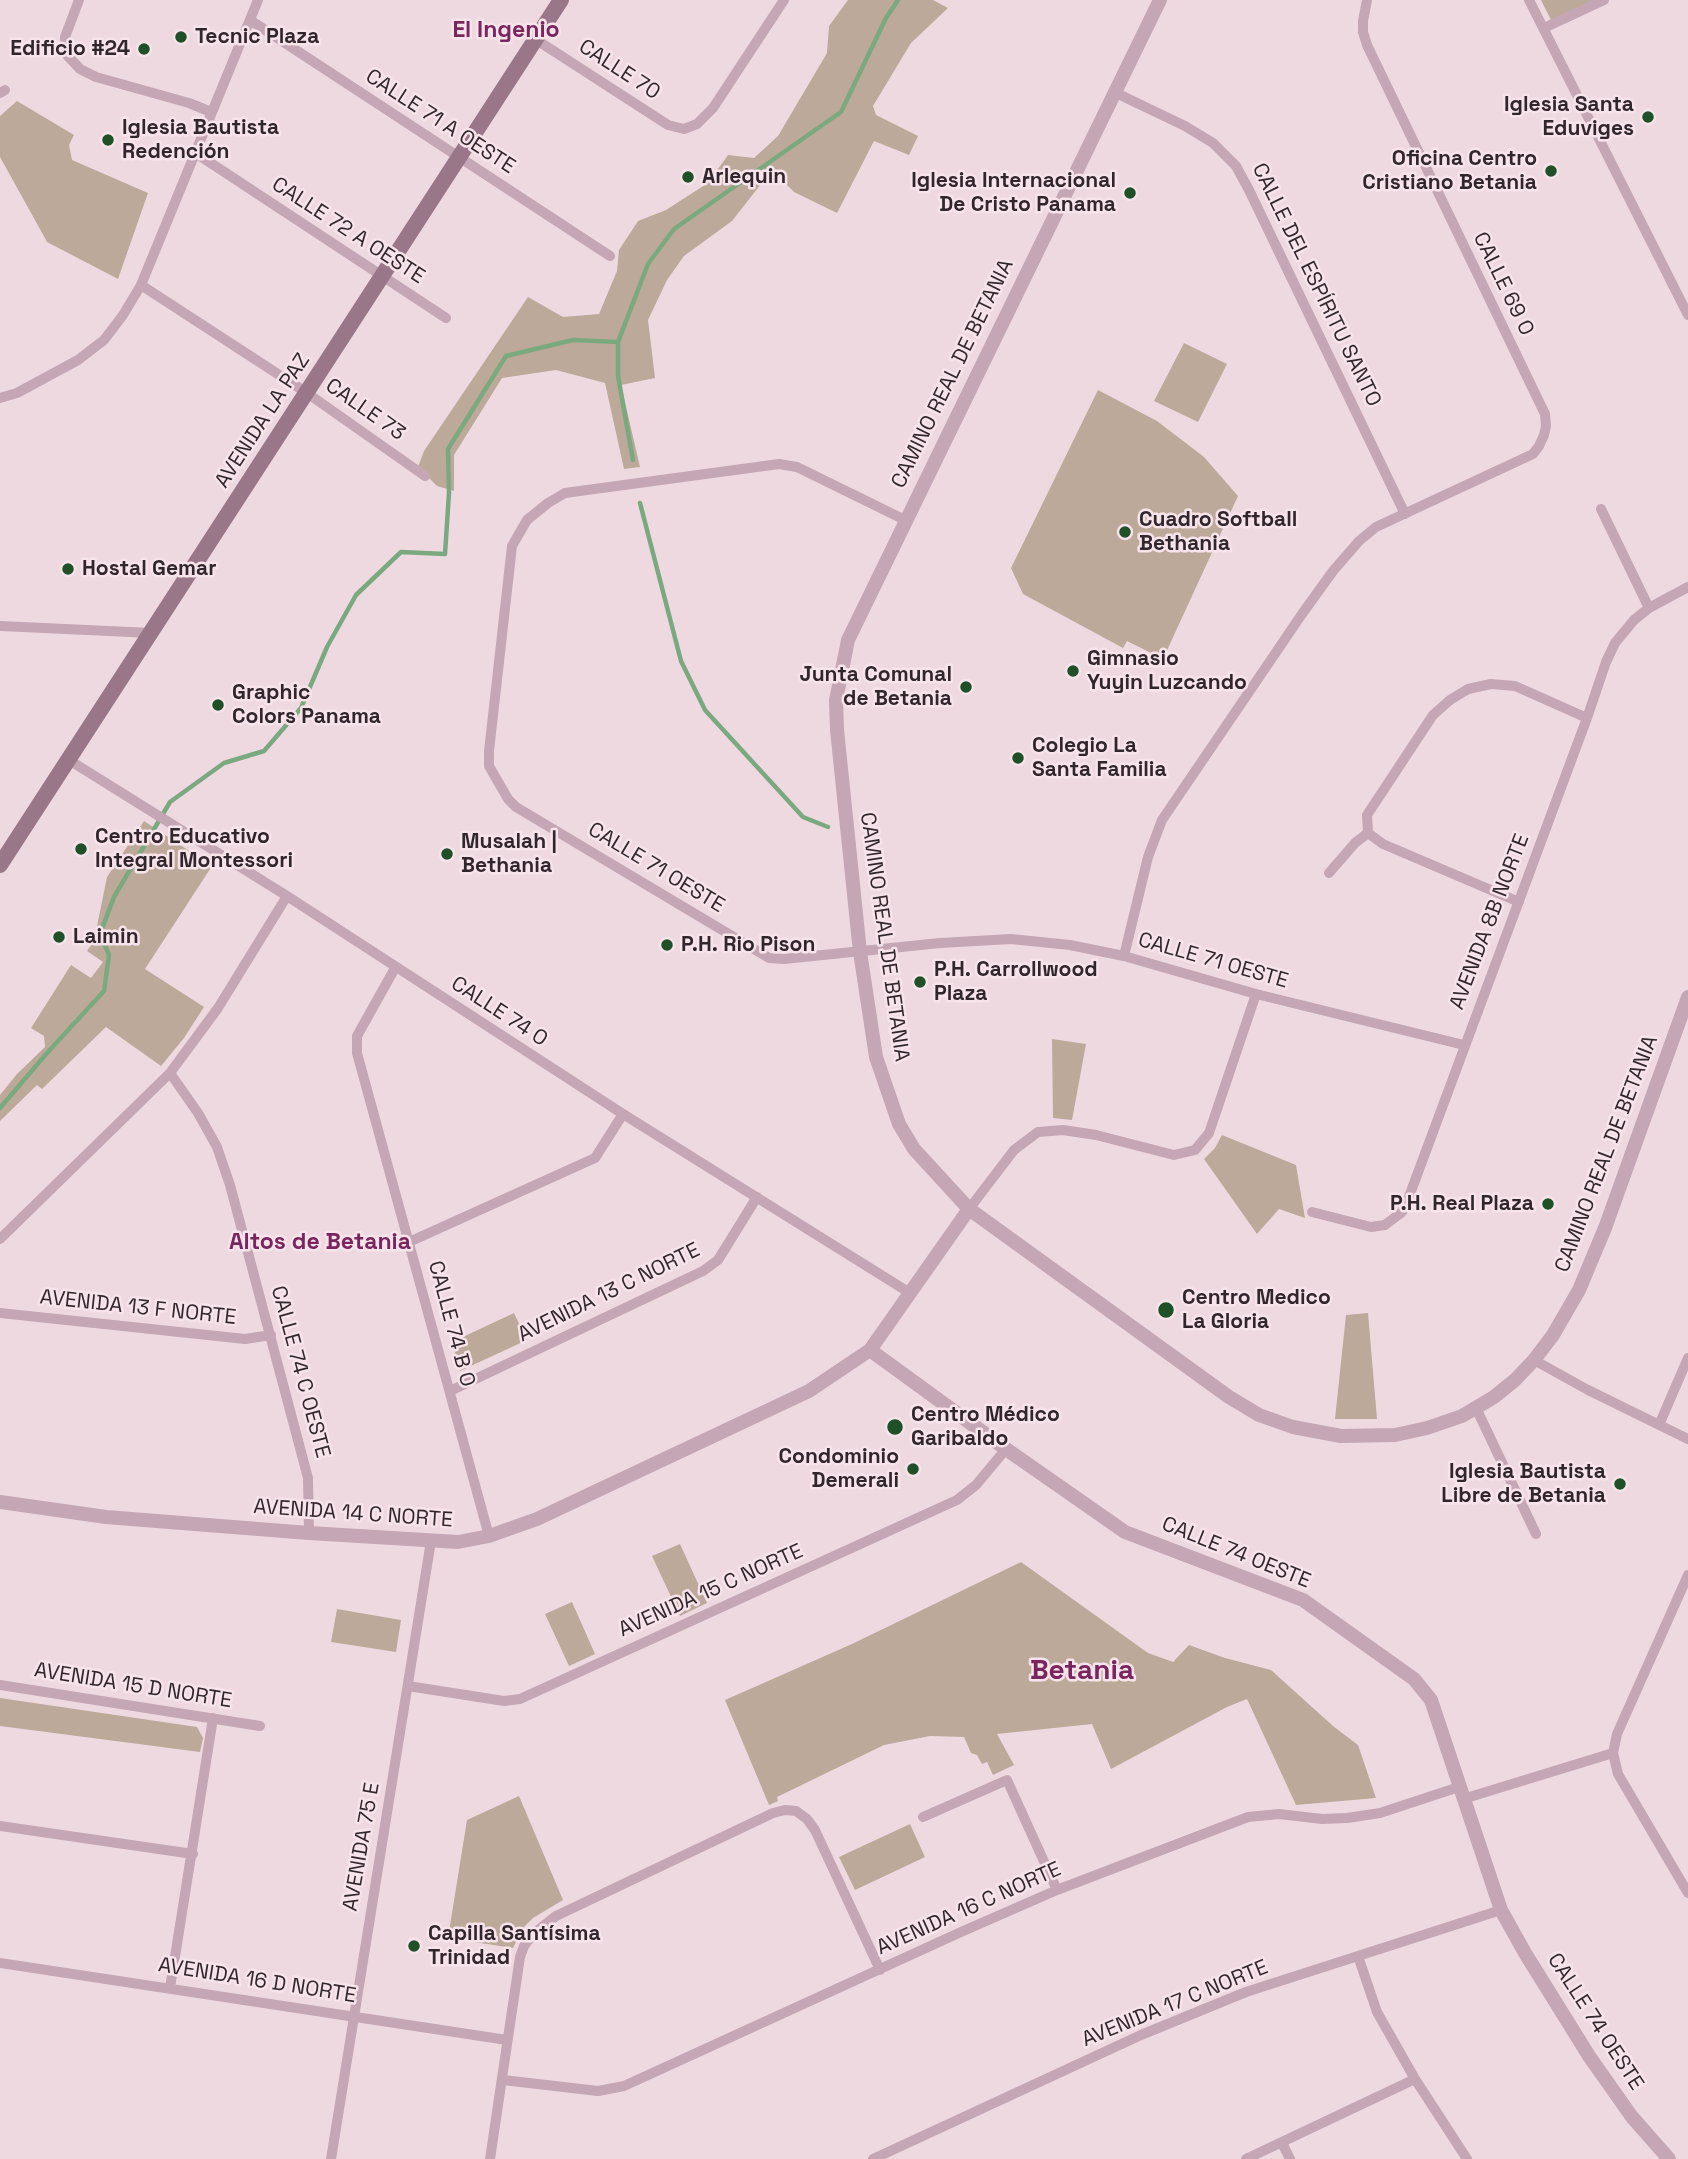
<!DOCTYPE html>
<html>
<head>
<meta charset="utf-8">
<style>
	body { margin:0 }
	canvas { display:block; background:#efd9e1 }
</style>
</head>
<body>
<canvas width="1688" height="2159"></canvas>
<script>
const context = document.querySelector('canvas').getContext('2d');
context.lineJoin = 'round';
function paint(path, color) {
  context.fillStyle = color;
  context.fill(path, 'evenodd');
}
function poly(rows) {
  const path = new Path2D();
  for (const r of rows) {
    path.moveTo(r[0], r[1]);
    for (let i = 2; i < r.length; i += 2) path.lineTo(r[i], r[i + 1]);
  }
  return path;
}
function strokePath(path, color, width, dash) {
  context.strokeStyle = color;
  context.lineWidth = width;
  context.lineCap = dash ? 'butt' : 'round';
  context.setLineDash(dash || []);
  context.stroke(path);
}
function drawText(font, color, halo, rows, align = 'center') {
  context.font = font + ' "Space Grotesk",sans-serif';
  context.lineWidth = 5;
  context.setLineDash([]);
  context.textBaseline = 'middle';
  context.strokeStyle = halo;
  context.fillStyle = color;
  for (const [text, x, y, turn = 0] of rows) {
    context.save();
    context.translate(x, y);
    context.rotate((+turn || 0) * Math.PI / 180);
    context.textAlign = isNaN(turn) ? turn : align;
    if (halo) context.strokeText(text, 0, 0);
    context.fillText(text, 0, 0);
    context.restore();
  }
}
const green = poly([
	[848,0,933,0,948,8,911,43,873,106,876,115,918,136,909,155,874,141,837,213,794,192,772,170,732,221,684,256,667,280,648,320,655,378,621,385,640,467,624,469,605,383,556,370,502,378,454,455,454,491,437,486,418,467,424,451,528,297,563,317,599,314,617,271,619,250,638,221,666,210,708,183,728,155,754,158,778,136,827,53,829,26],
	[1541,0,1604,0,1553,24],
	[17,101,74,135,69,145,72,160,148,193,118,279,47,242,46,240,0,157,0,116],
	[1184,343,1227,364,1198,422,1154,401],
	[1098,390,1157,421,1204,457,1238,496,1163,659,1127,641,1123,648,1023,594,1011,568],
	[144,821,212,866,145,969,204,1007,184,1038,161,1066,106,1027,42,1089,37,1085,0,1121,0,1095,17,1074,45,1047,44,1036,31,1028,71,965,91,978,103,962,87,951,94,941,107,877],
	[1052,1039,1086,1044,1072,1120,1053,1118],
	[1222,1135,1296,1165,1305,1218,1279,1209,1257,1234,1204,1159,1215,1148],
	[514,1313,527,1340,460,1371,452,1342],
	[1368,1313,1377,1419,1335,1419,1346,1315],
	[680,1544,707,1603,680,1616,652,1556],
	[1021,1562,1148,1653,1173,1662,1189,1645,1225,1658,1271,1670,1333,1726,1358,1745,1376,1798,1296,1805,1247,1699,1227,1707,1111,1769,1092,1724,997,1734,1014,1765,993,1775,987,1762,982,1764,977,1755,971,1753,964,1737,930,1736,884,1745,777,1797,778,1801,769,1805,725,1700,852,1644],
	[572,1602,595,1654,569,1666,545,1614],
	[337,1609,401,1620,396,1652,331,1642],
	[0,1698,197,1727,203,1738,200,1752,0,1726],
	[519,1796,563,1900,533,1918,523,1928,513,1948,448,1938,467,1820],
	[910,1824,925,1857,855,1890,839,1857]
]);
const stream = poly([
	[618,342,618,376,633,460],
	[640,503,681,661,705,710,803,817,828,827],
	[0,1108,47,1053,104,991,109,955,100,934,114,897,170,802,224,763,264,751,301,708,327,647,356,595,401,552,445,554,449,493,448,449,506,356,573,340,618,342,648,264,674,229,841,112,886,18,898,0]
]);
const minor = poly([
	[79,0,65,37,66,54,80,69,96,77,189,103,211,112],
	[1529,0,1688,315],
	[250,20,610,256],
	[1544,28,1604,0],
	[535,39,668,125,684,129,697,124,713,108,784,0],
	[1114,92,1185,126,1213,143,1236,166,1249,190,1405,514],
	[0,93,5,90],
	[194,152,446,318],
	[141,285,307,393,425,476],
	[0,398,17,393,78,360,104,340,123,315,141,285,258,0],
	[1601,509,1649,608],
	[905,520,797,467,779,464,565,493,548,503,527,520,512,546,489,751,489,766,508,799,516,807,769,958,784,959,940,943,1011,939,1070,945,1124,956,1256,994,1464,1045],
	[0,626,152,633],
	[69,760,287,896,623,1114,910,1293],
	[1368,833,1367,815,1433,715,1450,700,1468,689,1491,684,1515,686,1587,718],
	[1368,833,1383,844,1519,902],
	[1329,873,1355,843,1368,833],
	[1124,956,1148,857,1162,820,1302,614,1333,571,1359,541,1376,527,1533,454,1539,446,1544,435,1546,426,1545,414,1367,45,1363,32,1363,21,1367,0],
	[395,968,357,1036,357,1053,489,1536],
	[170,1073,198,1113,217,1147,230,1185,308,1478,309,1533],
	[969,1209,1014,1150,1038,1132,1063,1130,1096,1135,1174,1155,1195,1150,1209,1133,1256,994],
	[1312,1212,1371,1227,1385,1225,1402,1212,1407,1202,1587,718,1606,662,1615,643,1634,620,1649,608,1688,587],
	[0,1239,170,1073,218,1008,287,896],
	[409,1242,595,1158,623,1114],
	[0,1313,245,1339,271,1335],
	[1534,1360,1588,1390,1688,1439],
	[450,1391,703,1271,718,1260,757,1197],
	[1476,1408,1536,1534],
	[1659,1425,1688,1358],
	[1688,1575,1617,1734,1613,1753,1618,1774,1688,1893],
	[0,1685,260,1726],
	[408,1686,504,1701,520,1699,957,1500,976,1485,1006,1449],
	[1463,1799,1613,1753],
	[923,1817,1007,1780,1057,1890],
	[0,1826,193,1854],
	[1358,1956,1377,2012,1415,2079,1467,2159],
	[0,1963,507,2040],
	[170,1988,213,1718],
	[503,2080,598,2091,624,2086,961,1932,1057,1890,1248,1817,1279,1814,1322,1819,1347,1818,1380,1813,1459,1787],
	[1282,2143,1290,2159],
	[331,2159,431,1541],
	[490,2159,520,1957,524,1946,532,1935,556,1916,773,1813,785,1810,796,1811,807,1819,815,1830,880,1970],
	[873,2159,1141,2035,1246,1992,1501,1910],
	[1246,2159,1415,2079]
]);
const tertiary = poly([
	[1160,0,848,640,836,700,837,730,860,952,876,1057,899,1124,914,1149,969,1209,1229,1397,1259,1415,1293,1427,1341,1436,1395,1435,1427,1428,1462,1416,1494,1397,1515,1380,1534,1360,1553,1335,1579,1290,1605,1228,1688,997],
	[870,1350,1006,1449,1125,1532,1303,1600,1414,1679,1431,1700,1501,1910,1525,1953,1589,2056,1632,2117,1669,2159],
	[0,1502,106,1517,309,1533,458,1542,489,1536,537,1519,809,1391,870,1350,969,1209]
]);
const secondary = poly([
	[0,865,561,0]
]);
const markers = [
	[181,37,7,"#1f5027"],
	[144,49,7,"#1f5027"],
	[1648,117,7,"#1f5027"],
	[108,140,7,"#1f5027"],
	[1551,171,7,"#1f5027"],
	[688,177,7,"#1f5027"],
	[1130,193,7,"#1f5027"],
	[1125,532,7,"#1f5027"],
	[68,569,7,"#1f5027"],
	[1073,671,7,"#1f5027"],
	[966,687,7,"#1f5027"],
	[218,705,7,"#1f5027"],
	[1018,758,7,"#1f5027"],
	[81,849,7,"#1f5027"],
	[447,854,7,"#1f5027"],
	[59,937,7,"#1f5027"],
	[667,945,7,"#1f5027"],
	[920,982,7,"#1f5027"],
	[1548,1204,7,"#1f5027"],
	[1166,1310,9,"#1f5027"],
	[895,1427,9,"#1f5027"],
	[913,1469,7,"#1f5027"],
	[1620,1484,7,"#1f5027"],
	[414,1946,7,"#1f5027"]
];
const poiNames = [
	["Tecnic Plaza",195,37],
	["Edificio #24",130,49,"right"],
	["Iglesia Santa",1634,105,"right"],
	["Eduviges",1634,129,"right"],
	["Iglesia Bautista",122,128],
	["Redención",122,152],
	["Oficina Centro",1537,159,"right"],
	["Cristiano Betania",1537,183,"right"],
	["Arlequin",702,177],
	["Iglesia Internacional",1116,181,"right"],
	["De Cristo Panama",1116,205,"right"],
	["Cuadro Softball",1139,520],
	["Bethania",1139,544],
	["Hostal Gemar",82,569],
	["Gimnasio",1087,659],
	["Yuyin Luzcando",1087,683],
	["Junta Comunal",952,675,"right"],
	["de Betania",952,699,"right"],
	["Graphic",232,693],
	["Colors Panama",232,717],
	["Colegio La",1032,746],
	["Santa Familia",1032,770],
	["Centro Educativo",95,837],
	["Integral Montessori",95,861],
	["Musalah |",461,842],
	["Bethania",461,866],
	["Laimin",73,937],
	["P.H. Rio Pison",681,945],
	["P.H. Carrollwood",934,970],
	["Plaza",934,994],
	["P.H. Real Plaza",1534,1204,"right"],
	["Centro Medico",1182,1298],
	["La Gloria",1182,1322],
	["Centro Médico",911,1415],
	["Garibaldo",911,1439],
	["Condominio",899,1457,"right"],
	["Demerali",899,1481,"right"],
	["Iglesia Bautista",1606,1472,"right"],
	["Libre de Betania",1606,1496,"right"],
	["Capilla Santísima",428,1934],
	["Trinidad",428,1958]
];
const streetNames = [
	["CALLE 70",619,70,33],
	["CALLE 71 A OESTE",440,122,33],
	["CALLE 72 A OESTE",348,231,33],
	["CALLE 69 O",1503,284,64],
	["CALLE DEL ESPÍRITU SANTO",1316,285,64],
	["CAMINO REAL DE BETANIA",953,374,-64],
	["CALLE 73",365,410,35],
	["AVENIDA LA PAZ",263,421,-57],
	["CALLE 71 OESTE",656,868,31],
	["AVENIDA 8B NORTE",1490,922,-69],
	["CAMINO REAL DE BETANIA",884,937,82],
	["CALLE 71 OESTE",1213,961,16],
	["CALLE 74 O",499,1012,33],
	["CAMINO REAL DE BETANIA",1607,1154,-69],
	["AVENIDA 13 C NORTE",609,1293,-26],
	["AVENIDA 13 F NORTE",138,1308,6],
	["CALLE 74 B O",451,1324,75],
	["CALLE 74 C OESTE",300,1372,75],
	["AVENIDA 14 C NORTE",353,1514,4],
	["CALLE 74 OESTE",1236,1553,22],
	["AVENIDA 15 C NORTE",711,1591,-24],
	["AVENIDA 15 D NORTE",133,1686,9],
	["AVENIDA 75 E",362,1847,-80],
	["AVENIDA 16 C NORTE",969,1909,-24],
	["AVENIDA 16 D NORTE",257,1981,9],
	["AVENIDA 17 C NORTE",1175,2004,-22],
	["CALLE 74 OESTE",1595,2022,57]
];
const neighbourhoodNames = [
	["El Ingenio",506,31],
	["Altos de Betania",320,1243]
];
const districtNames = [
	["Betania",1082,1671]
];
paint(green, '#bca99a');
strokePath(stream, '#7aa980', 4.5);
strokePath(minor, '#c5a6b4', 10);
strokePath(tertiary, '#c5a6b4', 14);
strokePath(secondary, '#997789', 16);
for (const [x, y, r, color] of markers) {
  const dot = new Path2D();
  dot.arc(x, y, r, 0, 2 * Math.PI);
  context.fillStyle = color;
  context.fill(dot);
  strokePath(dot, '#f7e4eb', 2.5);
}
drawText('bold 21px', '#32262d', '#f7e4eb', poiNames, 'left');
drawText('21px', '#32262d', '#f7e4eb', streetNames);
drawText('bold 23px', '#7a265e', '#f7e4eb', neighbourhoodNames);
drawText('bold 28px', '#7a265e', '#f7e4eb', districtNames);
</script>
</body>
</html>
